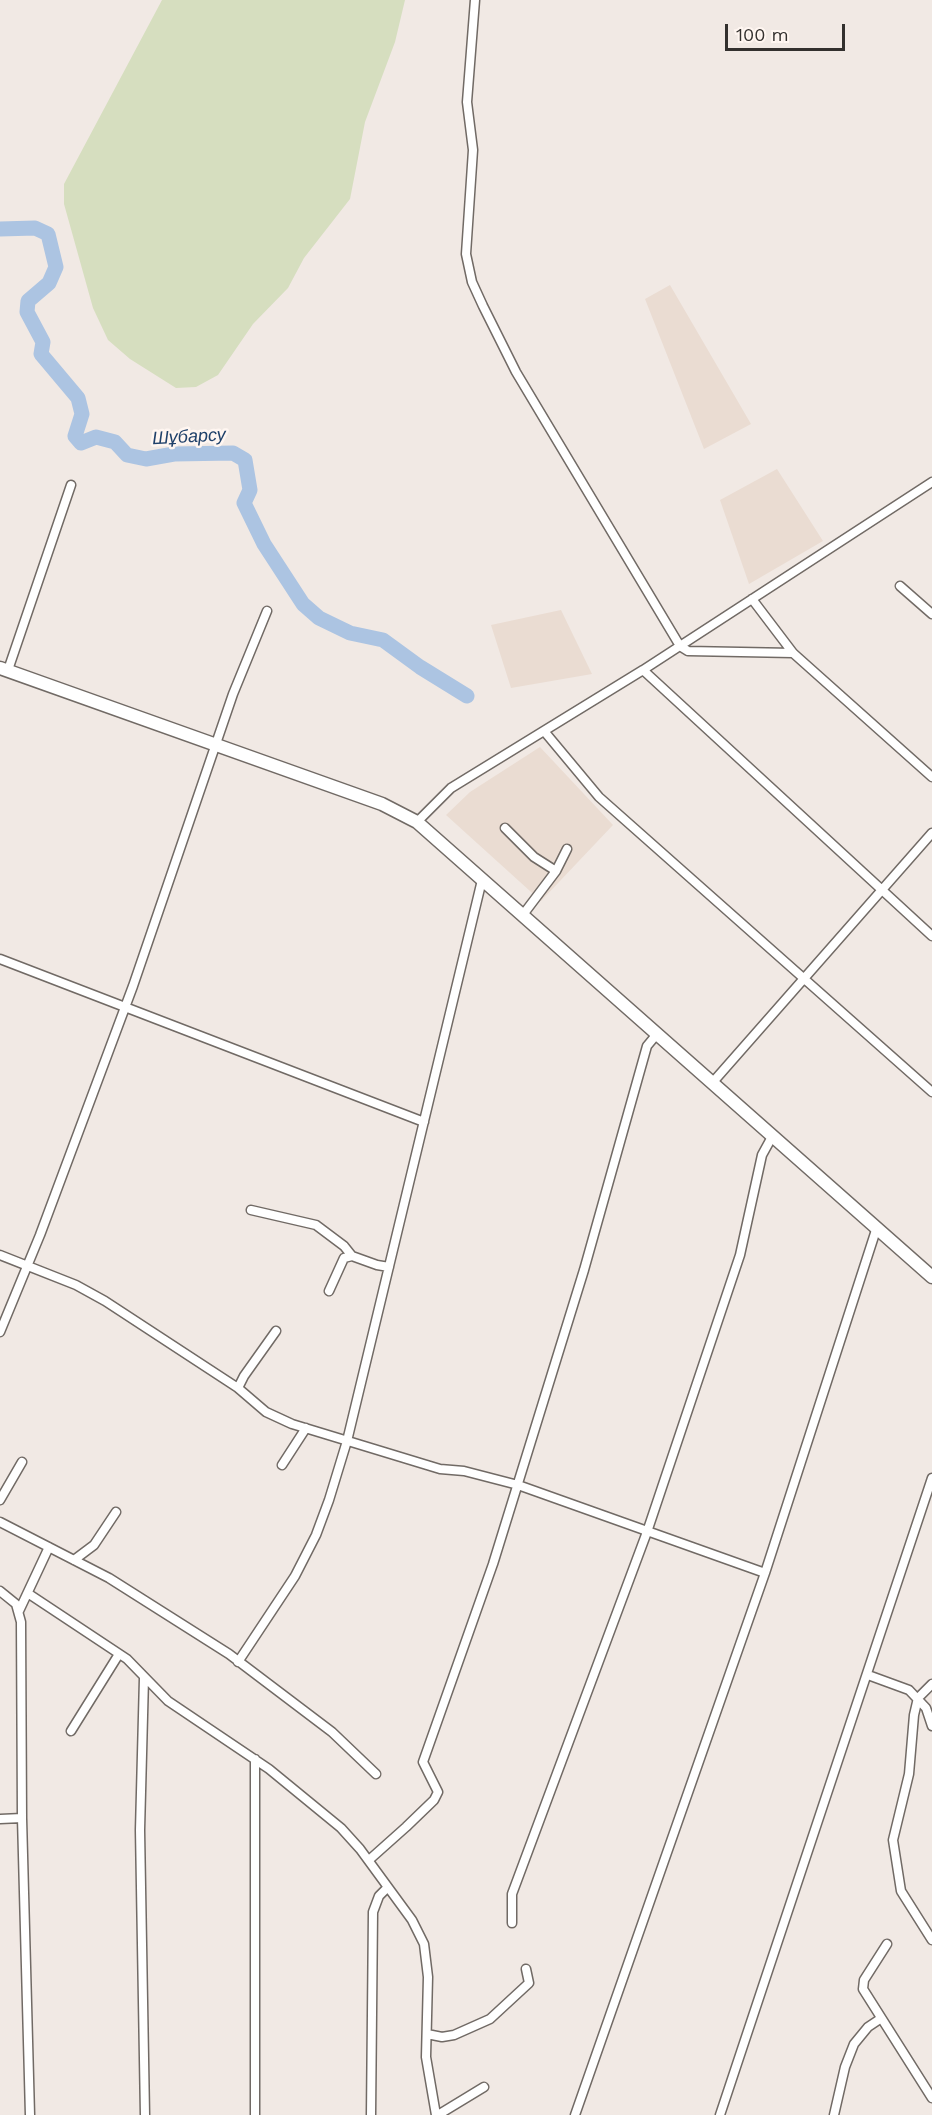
<!DOCTYPE html>
<html>
<head>
<meta charset="utf-8">
<style>
	body { margin:0 }
	#map { position:relative; width:932px; height:2115px; overflow:hidden; background:#f1e9e4; font-family:"Work Sans",sans-serif }
	canvas { display:block }
	.scale { position:absolute; left:725px; top:24px; width:120px; height:27px; box-sizing:border-box; border:3px solid #33302e; border-top:0; padding-left:8px; font-size:18px; line-height:21px; white-space:nowrap; color:#33302e; -webkit-text-stroke:4px #fff6f1; paint-order:stroke }
</style>
</head>
<body>
<div id="map">
<canvas width="932" height="2115"></canvas>
<div class="scale">100 m</div>
</div>
<script>
const context = document.querySelector('canvas').getContext('2d');
context.lineJoin = 'round';
function paint(path, color) {
  context.fillStyle = color;
  context.fill(path, 'evenodd');
}
function poly(rows) {
  const path = new Path2D();
  for (const r of rows) {
    path.moveTo(r[0], r[1]);
    for (let i = 2; i < r.length; i += 2) path.lineTo(r[i], r[i + 1]);
  }
  return path;
}
function strokePath(path, color, width, dash) {
  context.strokeStyle = color;
  context.lineWidth = width;
  context.lineCap = dash ? 'butt' : 'round';
  context.setLineDash(dash || []);
  context.stroke(path);
}
function drawText(font, color, halo, rows, align = 'center') {
  context.font = font + ' "Work Sans",sans-serif';
  context.lineWidth = 5;
  context.setLineDash([]);
  context.textBaseline = 'middle';
  context.strokeStyle = halo;
  context.fillStyle = color;
  for (const [text, x, y, turn = 0] of rows) {
    context.save();
    context.translate(x, y);
    context.rotate((+turn || 0) * Math.PI / 180);
    context.textAlign = isNaN(turn) ? turn : align;
    if (halo) context.strokeText(text, 0, 0);
    context.fillText(text, 0, 0);
    context.restore();
  }
}
const built = poly([
	[670,285,751,424,704,449,645,299],
	[777,469,823,541,749,584,720,500],
	[561,610,592,674,511,688,491,625],
	[540,747,613,825,541,901,446,815,470,792]
]);
const green = poly([
	[162,0,405,0,395,42,365,122,350,199,304,258,288,288,253,324,218,375,196,387,176,388,130,359,108,340,93,308,64,204,64,184]
]);
const river = poly([
	[0,229,35,228,48,234,56,267,49,283,28,301,27,312,43,342,41,354,78,398,82,414,75,436,81,443,96,437,115,442,127,455,146,459,174,454,233,453,245,460,250,490,244,503,264,544,303,604,319,618,350,633,383,640,420,667,467,696]
]);
const street = poly([
	[475,0,467,102,473,150,466,254,472,282,483,306,516,372,680,646,688,651,793,653],
	[900,586,932,614],
	[752,599,793,653,932,777],
	[8,670,71,485],
	[643,670,932,936],
	[544,731,599,797,932,1092],
	[417,822,451,788,643,670,932,482],
	[505,828,534,857,556,871],
	[522,916,556,871,567,849],
	[0,959,424,1122],
	[713,1082,932,833],
	[251,1210,316,1225,344,1246,352,1256],
	[0,1255,76,1285,105,1301,238,1388,266,1412,292,1424,440,1469,464,1471,518,1485,765,1573],
	[329,1291,344,1258,352,1256,377,1265,389,1267],
	[0,1332,40,1235,133,986,233,694,267,611],
	[238,1388,244,1376,276,1331],
	[282,1465,306,1428],
	[0,1500,22,1462],
	[0,1522,109,1578,229,1654,332,1732,376,1774],
	[74,1560,94,1545,116,1512],
	[0,1591,16,1604,21,1622,22,1818,30,2115],
	[29,1594,127,1659,168,1701,269,1769,341,1828,360,1849,412,1920,424,1944,428,1977,426,2057,436,2115],
	[19,1611,49,1547],
	[238,1662,295,1576,316,1535,329,1500,347,1441,482,880],
	[868,1675,909,1690,926,1708,932,1726],
	[144,1678,140,1830,145,2115],
	[932,1684,918,1698,914,1715,909,1774,893,1840,901,1891,932,1940],
	[71,1731,119,1654],
	[255,1759,255,2115],
	[0,1819,22,1818],
	[369,1860,406,1827,434,1800,438,1792,423,1762,493,1564,584,1270,647,1046,657,1034],
	[512,1923,512,1894,647,1532,740,1255,762,1155,773,1135],
	[887,1944,864,1980,863,1989,932,2098],
	[427,2034,442,2037,454,2035,490,2019,529,1983,526,1969],
	[371,2115,373,1912,379,1896,387,1888],
	[438,2115,484,2087],
	[575,2115,765,1573,877,1227],
	[720,2115,932,1478],
	[834,2115,845,2067,854,2044,868,2027,880,2019]
]);
const secondary = poly([
	[0,668,382,804,417,822,932,1277]
]);
const waterNames = [
	["Шұбарсу",189,437,-3]
];
paint(built, '#eadcd2');
paint(green, '#d6debf');
strokePath(river, '#acc4e2', 15);
strokePath(street, '#716a65', 11);
strokePath(secondary, '#716a65', 15);
strokePath(street, '#fff', 8);
strokePath(secondary, '#fff', 12);
drawText('italic 18px', '#20416a', '#fff6f1', waterNames);
</script>
</body>
</html>
